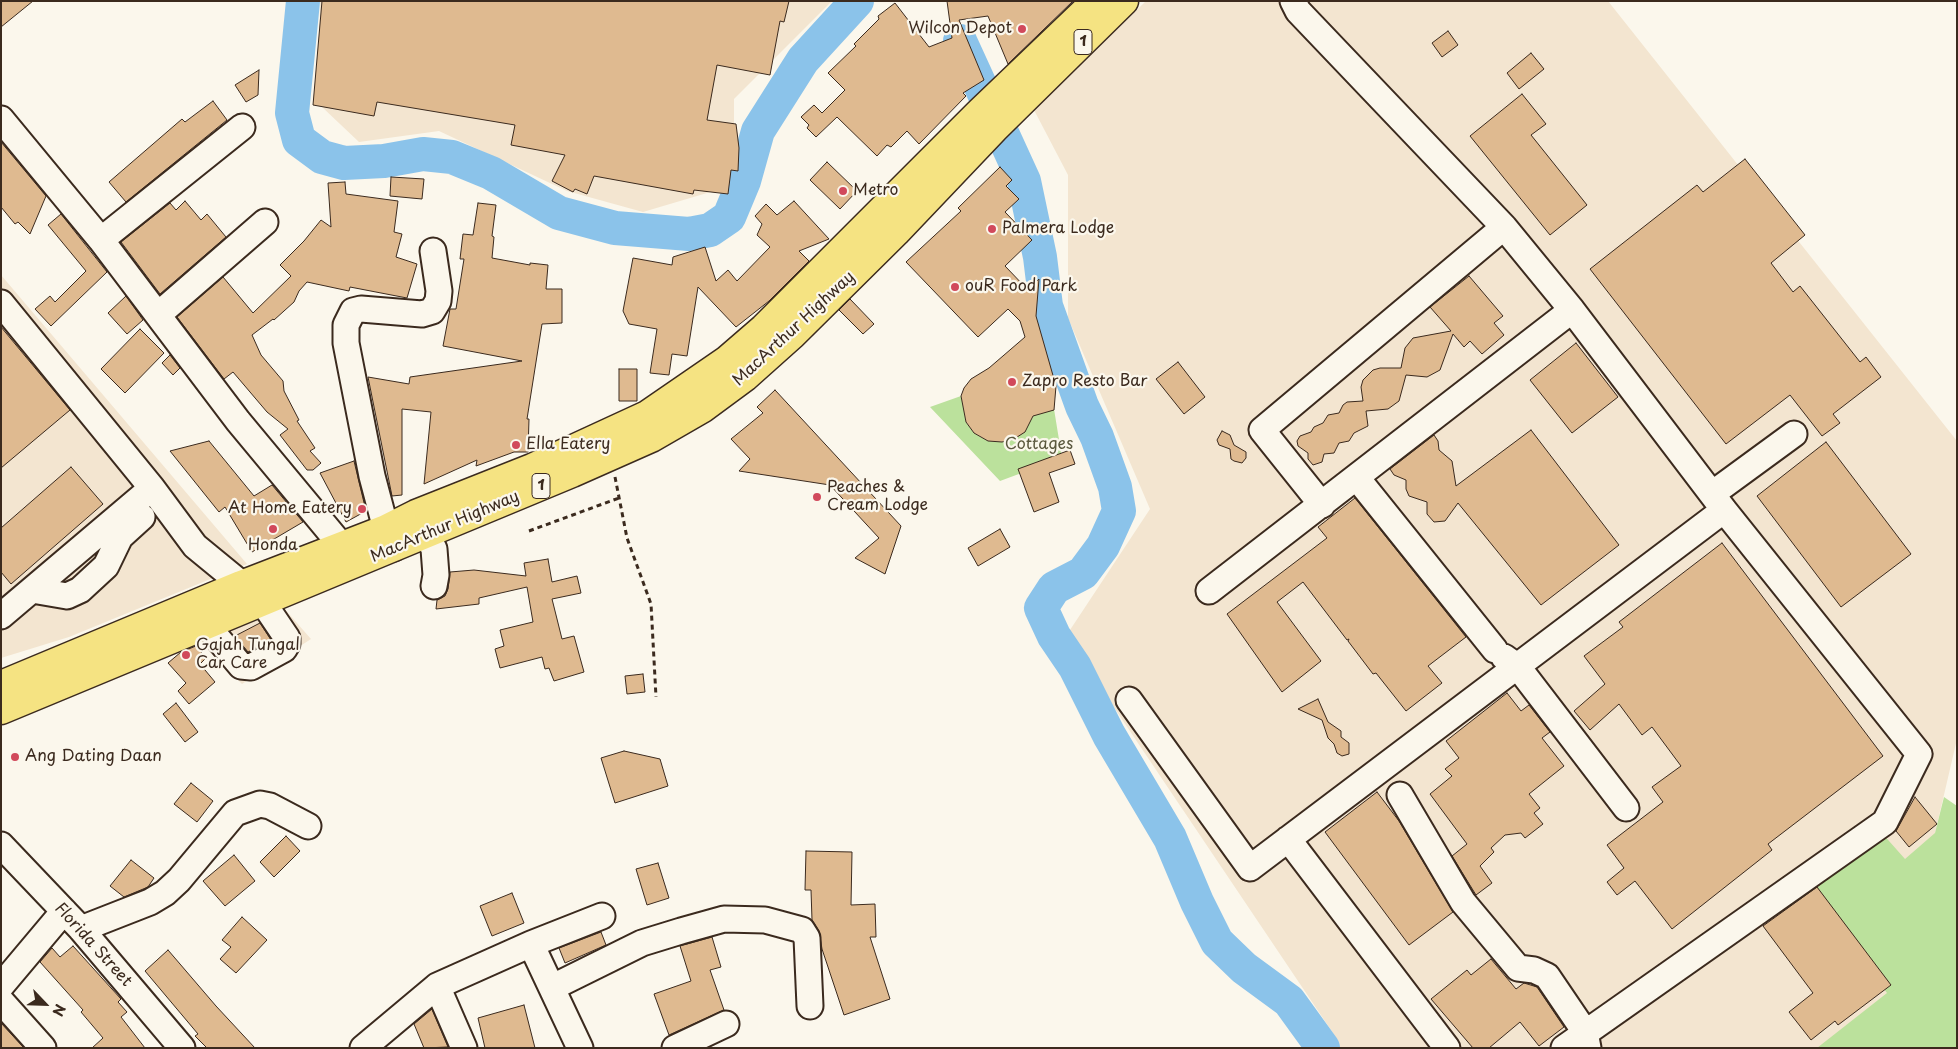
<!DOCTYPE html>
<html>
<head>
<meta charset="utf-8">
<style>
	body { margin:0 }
	#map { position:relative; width:1958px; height:1049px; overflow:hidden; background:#fbf7ec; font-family:"Playpen Sans",sans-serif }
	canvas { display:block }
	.frame { position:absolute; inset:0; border:2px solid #3b2a1e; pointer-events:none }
	.north { position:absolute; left:20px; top:979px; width:50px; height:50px; -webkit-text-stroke:4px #fbf7ec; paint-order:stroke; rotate:114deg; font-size:14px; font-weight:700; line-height:20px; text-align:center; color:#3b2a1e }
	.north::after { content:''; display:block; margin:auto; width:18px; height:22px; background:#3b2a1e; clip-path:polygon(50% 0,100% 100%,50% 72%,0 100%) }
</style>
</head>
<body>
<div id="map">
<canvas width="1958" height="1049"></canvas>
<div class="frame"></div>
<div class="north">N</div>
</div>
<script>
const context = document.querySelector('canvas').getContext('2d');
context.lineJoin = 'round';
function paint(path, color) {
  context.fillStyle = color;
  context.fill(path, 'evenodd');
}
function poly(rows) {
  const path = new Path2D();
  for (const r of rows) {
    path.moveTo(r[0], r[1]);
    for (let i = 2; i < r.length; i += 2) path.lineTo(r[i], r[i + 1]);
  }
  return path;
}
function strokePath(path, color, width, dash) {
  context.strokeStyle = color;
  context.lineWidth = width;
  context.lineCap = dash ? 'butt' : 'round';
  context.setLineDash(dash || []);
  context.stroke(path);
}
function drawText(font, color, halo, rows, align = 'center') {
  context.font = font + ' "Playpen Sans",sans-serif';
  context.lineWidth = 4.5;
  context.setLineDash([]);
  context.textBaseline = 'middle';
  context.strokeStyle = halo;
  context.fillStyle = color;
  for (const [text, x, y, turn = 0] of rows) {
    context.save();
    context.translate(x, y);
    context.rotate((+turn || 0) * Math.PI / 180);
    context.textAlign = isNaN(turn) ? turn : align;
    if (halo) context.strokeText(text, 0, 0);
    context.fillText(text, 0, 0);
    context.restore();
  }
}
const built = poly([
	[320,1,832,1,734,99,734,185,643,212,567,191,439,131,359,142,322,107],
	[1146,1,1608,1,1957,441,1957,739,1885,1048,1340,1048,1339,1042,1066,636,1150,509,1068,318,1068,175,1034,110],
	[1,275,247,564,69,637,1,658],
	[282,606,311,639,242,684,198,640]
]);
const green = poly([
	[961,396,966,422,974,433,988,441,1002,442,1014,439,1024,432,1033,416,1054,409,1062,458,1000,481,930,407],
	[1944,797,1957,806,1957,1048,1817,1048,1887,993,1811,892,1881,832,1905,859,1935,833]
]);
const river = poly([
	[303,1,292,113,299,140,322,157,344,163,384,161,423,154,452,157,491,173,559,213,615,228,689,234,710,230,729,217,744,181,758,131,803,60,857,1],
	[960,41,1024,181,1040,257,1046,306,1082,406,1097,437,1115,487,1119,511,1103,546,1083,573,1054,588,1041,608,1054,636,1075,667,1109,735,1170,838,1197,902,1217,942,1244,968,1289,1001,1323,1048]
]);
const building = poly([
	[1,1,33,1,1,27,1,1],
	[322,1,789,1,784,22,780,21,770,75,717,65,707,120,736,124,739,148,738,171,731,170,728,194,694,190,693,194,594,176,587,194,575,189,573,192,552,181,565,155,511,145,515,125,377,102,374,116,313,105,322,1],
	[947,1,1073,1,1008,64,988,16,959,20,984,80,963,93,966,96,919,144,907,131,891,147,887,145,877,156,837,117,816,137,807,128,809,125,801,117,814,105,822,113,845,90,828,73,856,46,854,44,879,19,878,16,895,3,929,47,952,38,947,1],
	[1448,31,1458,45,1442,57,1432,43,1448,31],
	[1531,53,1544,69,1519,89,1507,73,1531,53],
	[259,70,258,95,246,102,235,85,259,70],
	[1522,94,1546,124,1531,135,1587,205,1550,235,1470,136,1522,94],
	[213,101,227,120,126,202,109,182,182,119,185,122,213,101],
	[1,142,46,196,30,234,18,222,15,224,1,207,1,142],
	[1745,159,1805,235,1771,263,1793,292,1800,286,1860,362,1866,357,1881,377,1833,414,1840,423,1822,436,1790,395,1726,444,1590,269,1697,185,1703,192,1745,159],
	[827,162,857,191,840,209,810,180,827,162],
	[1000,167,1012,180,1006,186,1019,199,1005,212,1032,240,1005,266,1028,290,1039,279,1036,316,1056,386,1054,410,1033,416,1025,432,1014,439,1002,442,988,441,974,433,966,422,961,396,964,388,971,379,989,368,1025,337,1020,321,1008,309,978,337,906,262,961,211,958,208,1000,167],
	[391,177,424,179,422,199,390,196,391,177],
	[345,182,346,194,398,201,394,232,402,234,396,257,417,264,407,298,350,287,349,291,307,282,299,291,294,302,274,320,273,319,252,335,261,355,283,381,284,391,299,420,297,421,315,448,310,451,321,463,313,470,307,470,280,435,288,429,267,412,233,372,224,379,177,317,223,277,253,313,291,276,280,265,304,241,321,220,331,227,328,183,345,182],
	[185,201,201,220,207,214,226,237,160,294,121,242,170,203,176,210,185,201],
	[794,201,829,239,799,251,809,261,769,301,736,327,698,287,687,356,672,354,669,375,650,373,657,329,629,324,623,311,633,258,672,265,673,257,705,247,716,281,728,270,737,281,770,247,757,235,762,224,755,216,766,204,777,215,794,201],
	[478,203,496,205,492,236,494,237,492,258,530,265,530,263,548,265,546,289,562,289,562,323,542,324,527,419,529,419,528,452,514,452,476,466,477,460,424,484,431,412,402,409,402,495,392,496,368,377,409,384,410,377,522,361,443,346,450,309,456,309,464,259,460,259,463,234,473,235,478,203],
	[61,214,107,272,51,326,35,309,50,296,55,302,86,271,48,225,61,214],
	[1469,276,1503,316,1494,323,1504,335,1482,354,1470,341,1464,347,1453,334,1440,370,1427,377,1406,375,1399,401,1388,409,1366,411,1368,426,1354,433,1349,441,1339,443,1334,453,1324,454,1322,462,1313,465,1308,459,1308,453,1298,446,1297,441,1300,436,1311,432,1314,427,1323,423,1328,415,1339,413,1343,405,1347,402,1363,401,1361,387,1363,380,1373,370,1380,368,1401,368,1405,348,1413,338,1451,331,1430,307,1469,276],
	[126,296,143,320,127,334,108,313,126,296],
	[850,299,874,324,863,334,839,310,850,299],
	[1,327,70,410,1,468,1,327],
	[140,329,164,353,125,393,101,369,140,329],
	[1576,343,1618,397,1572,433,1530,380,1576,343],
	[170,355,180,368,173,375,162,363,170,355],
	[1178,362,1205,397,1184,414,1156,379,1178,362],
	[619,369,637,369,637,401,619,401,619,369],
	[775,390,901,526,885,574,855,558,879,538,830,485,739,471,750,459,731,439,763,413,757,407,775,390],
	[1531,430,1619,545,1541,605,1458,503,1445,521,1434,522,1427,514,1427,502,1409,496,1406,489,1406,480,1394,475,1390,469,1434,435,1438,441,1439,450,1452,461,1456,486,1531,430],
	[1222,431,1230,435,1234,445,1246,452,1246,458,1242,463,1234,461,1231,459,1230,449,1219,445,1217,440,1222,431],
	[209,441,254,496,272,485,303,522,252,552,225,507,219,512,170,451,209,441],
	[1826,442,1911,554,1841,607,1757,496,1826,442],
	[1070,450,1075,464,1049,473,1059,502,1034,512,1018,469,1070,450],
	[354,461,366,511,346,522,320,473,354,461],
	[71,467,103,504,11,584,1,572,1,528,71,467],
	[1355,498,1466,637,1428,666,1442,683,1406,711,1376,673,1373,674,1348,641,1349,639,1347,640,1303,582,1277,602,1321,661,1282,692,1227,614,1327,538,1318,527,1355,498],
	[1000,529,1010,547,978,566,968,548,1000,529],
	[1722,543,1883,756,1768,844,1772,850,1672,929,1635,881,1617,895,1607,882,1624,868,1607,845,1663,802,1652,787,1681,766,1652,727,1642,735,1619,704,1590,730,1574,711,1605,684,1584,656,1623,627,1619,622,1722,543],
	[548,559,552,582,577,576,581,593,552,599,562,639,574,636,584,672,554,681,549,668,545,669,542,657,500,668,495,649,504,646,500,630,533,622,527,587,479,598,479,604,436,609,437,600,445,596,448,589,450,572,474,570,526,576,524,563,548,559],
	[260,623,271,640,248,652,235,636,260,623],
	[196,646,206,658,200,664,215,682,189,704,178,691,186,683,168,663,181,652,196,646],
	[643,674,645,692,627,694,625,676,643,674],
	[1507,693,1521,711,1529,705,1550,732,1542,738,1564,766,1529,794,1540,808,1534,813,1543,824,1525,838,1521,833,1505,835,1491,848,1494,852,1480,866,1492,883,1476,895,1452,856,1467,844,1430,794,1452,776,1445,769,1459,758,1446,741,1507,693],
	[1318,699,1328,722,1341,731,1341,737,1349,743,1349,754,1342,756,1337,753,1334,744,1328,738,1322,720,1298,709,1318,699],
	[176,703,198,732,185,742,163,714,176,703],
	[624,751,660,759,668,786,615,803,601,758,624,751],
	[191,783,213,801,197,822,174,804,191,783],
	[1377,792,1399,821,1453,912,1409,945,1325,832,1377,792],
	[1915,797,1937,824,1909,847,1896,831,1915,797],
	[286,836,300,851,274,877,260,862,286,836],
	[806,851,852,852,851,905,875,904,876,937,870,937,890,999,844,1015,822,949,819,931,812,920,811,890,805,890,806,851],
	[234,855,255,881,225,906,203,881,234,855],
	[131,860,154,878,148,887,124,897,110,886,131,860],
	[658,863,669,898,647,905,636,869,658,863],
	[1817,887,1891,985,1838,1025,1835,1021,1811,1040,1789,1012,1813,993,1763,926,1817,887],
	[512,893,524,923,492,936,480,906,512,893],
	[242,917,267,940,236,973,220,959,231,947,222,940,242,917],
	[601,932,606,945,565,963,559,948,601,932],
	[712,937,721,967,710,970,724,1010,669,1035,654,994,691,981,680,946,712,937],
	[73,946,121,999,118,1002,127,1012,121,1017,145,1048,92,1048,103,1038,81,1012,83,1010,40,962,52,948,60,957,73,946],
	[168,950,216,1006,255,1048,207,1048,195,1036,198,1034,145,971,168,950],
	[1491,959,1516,989,1524,983,1537,987,1564,1027,1539,1046,1520,1022,1489,1048,1473,1048,1431,999,1467,970,1471,975,1491,959],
	[524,1005,535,1048,485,1048,478,1018,524,1005],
	[432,1009,448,1047,424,1048,414,1024,432,1009],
	[1,1023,24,1048,1,1048,1,1023]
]);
const path = poly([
	[615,477,627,538,651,604,656,697],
	[529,531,619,498]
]);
const minor = poly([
	[1293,1,1298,11,1504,227,1572,310,1724,510,1919,754,1885,822,1564,1048],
	[1,119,101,240,238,421,341,545,352,563],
	[101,240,242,127],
	[1,303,152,488,1,616],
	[159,314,265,222],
	[1357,478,1495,650],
	[152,488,195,546,262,601,287,638,287,644,284,649,251,667,241,666,193,609],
	[1712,494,1794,434],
	[1322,505,1262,430,1504,227],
	[417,515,434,549,436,575,434,586],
	[394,548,386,529,372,476,346,343,346,325,353,311,361,309,422,314,432,311,438,301,439,291,433,251],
	[32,590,67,596,80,590,106,566,120,537,142,517],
	[1209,591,1572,310],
	[1504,657,1518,667,1626,808],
	[1129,700,1250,868,1724,510],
	[1400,795,1463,902,1518,968,1534,970,1547,976,1585,1032,1588,1048],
	[1288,839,1447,1048],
	[1,845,81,929,182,1048],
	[81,929,150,902,165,893,179,880,235,813,260,804,270,806,308,826],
	[531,944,602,916],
	[1,986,64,911],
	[437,986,464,1048],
	[553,987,642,943,681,931,724,919,765,920,802,930,807,938,810,1006],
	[1,1001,43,1048],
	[363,1048,437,986,531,944,580,1048],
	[675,1048,726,1024]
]);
const highway = poly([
	[1,685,241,585,386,529,416,514,532,468,647,415,727,360,764,328,979,113,1096,1],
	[1,710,572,473,651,438,703,408,745,377,792,335,896,232,994,129,1124,1]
]);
const markers = [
	[1022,29,5,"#d1495b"],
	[843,191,5,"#d1495b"],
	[992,229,5,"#d1495b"],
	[955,287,5,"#d1495b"],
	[1012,382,5,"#d1495b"],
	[516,445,5,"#d1495b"],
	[817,497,5,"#d1495b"],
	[362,509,5,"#d1495b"],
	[273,529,5,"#d1495b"],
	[186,655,5,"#d1495b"],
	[15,757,5,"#d1495b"]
];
const shields = [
	[1083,42,18],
	[541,486,18]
];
const shieldNames = [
	["1",1083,42],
	["1",541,486]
];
const poiNames = [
	["Wilcon Depot",1012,29,"right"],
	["Metro",853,191],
	["Palmera Lodge",1002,229],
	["ouR Food Park",965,287],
	["Zapro Resto Bar",1022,382],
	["Ella Eatery",526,445],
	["Peaches &",827,488],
	["Cream Lodge",827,506],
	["At Home Eatery",352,509,"right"],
	["Honda",273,546,"center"],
	["Gajah Tungal",196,646],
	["Car Care",196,664],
	["Ang Dating Daan",25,757]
];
const streetNames = [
	["MacArthur Highway",794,329,-43],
	["MacArthur Highway",445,527,-23],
	["Florida Street",93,945,48]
];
const parkNames = [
	["Cottages",1039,445]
];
paint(built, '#f3e5d0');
paint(green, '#bbe19c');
strokePath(river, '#8bc3ea', 34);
paint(building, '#dfba90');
strokePath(building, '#3b2a1e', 1);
strokePath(minor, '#3b2a1e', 29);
strokePath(highway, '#3b2a1e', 31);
strokePath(path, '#3b2a1e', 3, [5, 4]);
strokePath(minor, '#fbf7ec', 25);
strokePath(highway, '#f5e382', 28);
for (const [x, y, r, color] of markers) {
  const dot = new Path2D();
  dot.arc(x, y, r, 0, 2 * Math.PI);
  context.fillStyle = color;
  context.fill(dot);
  strokePath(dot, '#fbf7ec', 2);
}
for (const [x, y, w] of shields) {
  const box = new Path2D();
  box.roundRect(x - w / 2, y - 12.5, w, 25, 4);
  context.fillStyle = '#fbf7ec';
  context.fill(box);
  strokePath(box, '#3b2a1e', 1);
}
drawText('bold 15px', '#3b2a1e', null, shieldNames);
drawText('16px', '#3b2a1e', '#fbf7ec', poiNames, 'left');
drawText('16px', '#3b2a1e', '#fbf7ec', streetNames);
drawText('16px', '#5b583e', '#fbf7ec', parkNames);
</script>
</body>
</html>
